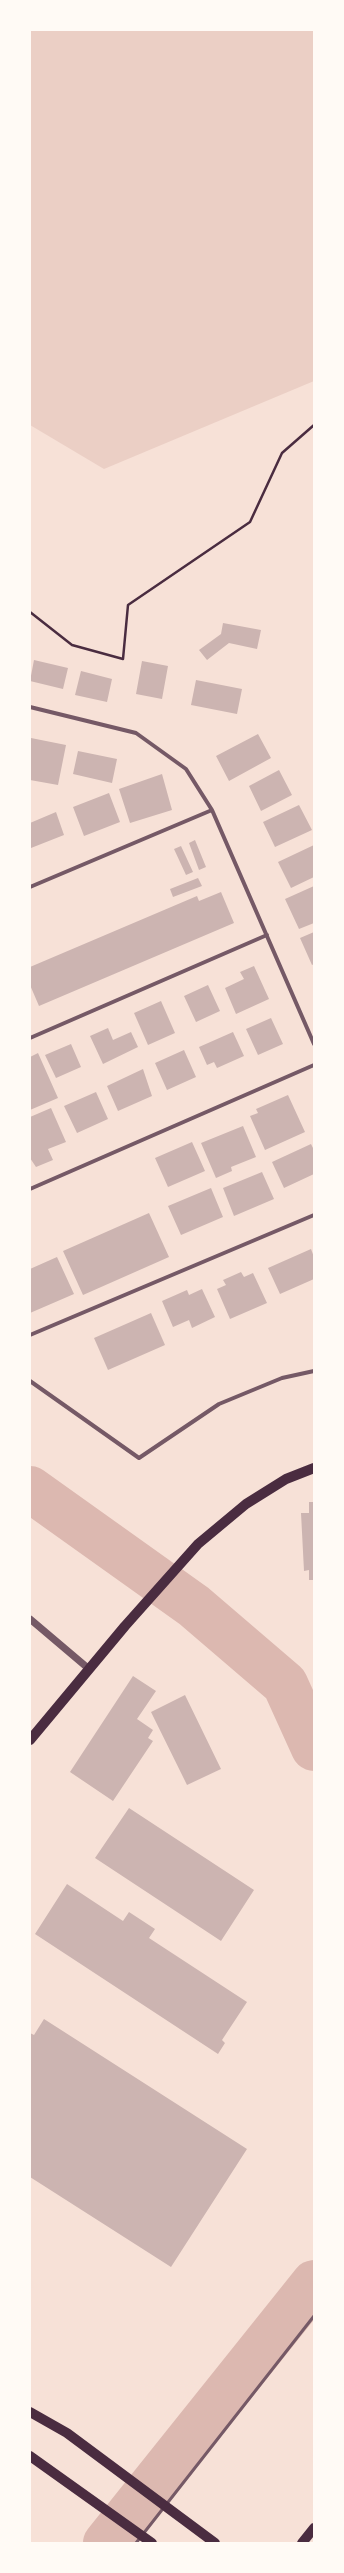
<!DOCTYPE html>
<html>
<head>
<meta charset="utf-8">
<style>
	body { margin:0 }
	#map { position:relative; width:344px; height:2573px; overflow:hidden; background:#f7e1d7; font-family:"Exo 2",sans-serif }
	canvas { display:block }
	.frame { position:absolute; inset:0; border:31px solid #fffaf5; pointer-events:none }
</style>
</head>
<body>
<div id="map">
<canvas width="344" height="2573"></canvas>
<div class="frame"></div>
</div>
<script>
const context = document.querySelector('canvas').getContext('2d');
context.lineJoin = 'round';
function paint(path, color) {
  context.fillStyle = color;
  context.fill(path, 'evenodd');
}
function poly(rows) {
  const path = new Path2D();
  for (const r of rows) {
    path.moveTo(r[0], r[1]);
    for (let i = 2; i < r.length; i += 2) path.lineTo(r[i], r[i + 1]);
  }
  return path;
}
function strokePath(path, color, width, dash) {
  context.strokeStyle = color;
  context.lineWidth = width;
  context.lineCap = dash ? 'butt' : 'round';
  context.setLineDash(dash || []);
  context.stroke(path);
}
const green = poly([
	[30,30,314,30,314,381,104,469,30,425]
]);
const river = poly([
	[30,1489,194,1606,285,1684,314,1748],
	[106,2543,314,2283]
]);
const building = poly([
	[223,623,261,630,257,649,229,643,207,660,199,650,221,634],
	[34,660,68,668,63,689,30,681],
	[142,661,168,666,162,699,136,694],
	[81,671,112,679,107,702,75,695],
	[196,680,242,689,237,714,191,705],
	[258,734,271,758,229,781,216,756],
	[31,738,66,745,58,785,30,780],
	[78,751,117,759,112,783,73,774],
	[279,770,292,795,261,811,249,786],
	[162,774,172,810,130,823,119,789],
	[109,793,120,822,84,836,73,807],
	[299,805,312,830,275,847,263,822],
	[56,812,64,835,31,848,30,823],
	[195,840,206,867,199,870,189,843],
	[314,845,314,877,291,888,278,862],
	[181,846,193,872,186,875,174,849],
	[198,878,202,886,173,897,170,889],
	[314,886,314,923,299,929,285,899],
	[221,892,234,923,39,1006,30,985,30,967,197,896,199,901],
	[314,932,314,964,312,965,300,938],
	[254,966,269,999,236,1014,225,988,244,979,240,972],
	[208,985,220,1011,196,1022,184,996],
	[161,1001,175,1033,148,1045,134,1013],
	[271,1018,283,1044,258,1055,246,1029],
	[108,1028,113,1040,131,1032,138,1047,103,1064,90,1036],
	[233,1032,244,1056,217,1068,214,1062,207,1065,199,1047],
	[71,1044,81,1067,56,1078,45,1055],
	[184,1050,196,1077,167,1090,155,1063],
	[38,1053,58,1098,30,1110,30,1057],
	[143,1069,152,1096,118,1111,107,1086],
	[96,1092,108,1119,77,1133,64,1106],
	[288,1095,305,1132,265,1150,250,1116,258,1113,256,1109],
	[51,1108,66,1142,48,1149,53,1160,36,1167,30,1158,30,1117],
	[243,1126,256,1157,231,1167,232,1171,216,1178,201,1143],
	[192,1142,205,1171,168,1187,155,1158],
	[311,1144,314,1150,314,1174,284,1188,272,1162],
	[262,1172,274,1199,234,1216,223,1188],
	[211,1188,223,1217,181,1235,168,1206],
	[149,1213,169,1257,83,1295,63,1251],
	[311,1249,314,1257,314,1279,280,1294,268,1268],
	[57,1257,74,1294,30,1313,30,1269],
	[241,1272,244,1277,253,1273,267,1303,230,1319,217,1289,226,1285,223,1280],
	[202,1289,215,1317,192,1328,189,1320,173,1327,162,1301,187,1290,189,1295],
	[151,1313,165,1345,108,1370,94,1338],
	[309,1502,314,1502,314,1580,309,1580,309,1570,304,1571,301,1513,309,1513],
	[133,1676,156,1691,137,1719,153,1730,148,1738,153,1741,113,1801,70,1772],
	[185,1695,221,1769,187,1785,151,1712],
	[129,1808,254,1890,221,1941,95,1858],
	[67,1884,123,1921,129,1912,155,1929,149,1938,247,2002,222,2040,225,2043,218,2054,35,1934],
	[44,2019,247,2149,171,2267,30,2177,30,2033,34,2035]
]);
const path = poly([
	[30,612,72,645,123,659,128,605,250,522,282,453,314,425]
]);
const service = poly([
	[136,2543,314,2316]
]);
const minor = poly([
	[30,707,136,733,186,769,212,810,314,1044],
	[30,887,212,810],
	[30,1038,267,935],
	[30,1189,314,1065],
	[30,1335,314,1215],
	[30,1381,139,1458,219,1404,282,1378,314,1371]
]);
const tertiary = poly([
	[30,1619,89,1669]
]);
const primary = poly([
	[30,1740,125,1626,198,1544,246,1504,286,1479,314,1468],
	[30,2412,67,2433,215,2543],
	[30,2456,152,2543],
	[302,2543,314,2528]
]);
paint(green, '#ebcfc5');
strokePath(river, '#dcb8b0', 46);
paint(building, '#ccb4b1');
strokePath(path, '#4a2c40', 2.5);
strokePath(service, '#755966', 3);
strokePath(minor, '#755966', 4);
strokePath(tertiary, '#755966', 7);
strokePath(primary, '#4a2c40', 10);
</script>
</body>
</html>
